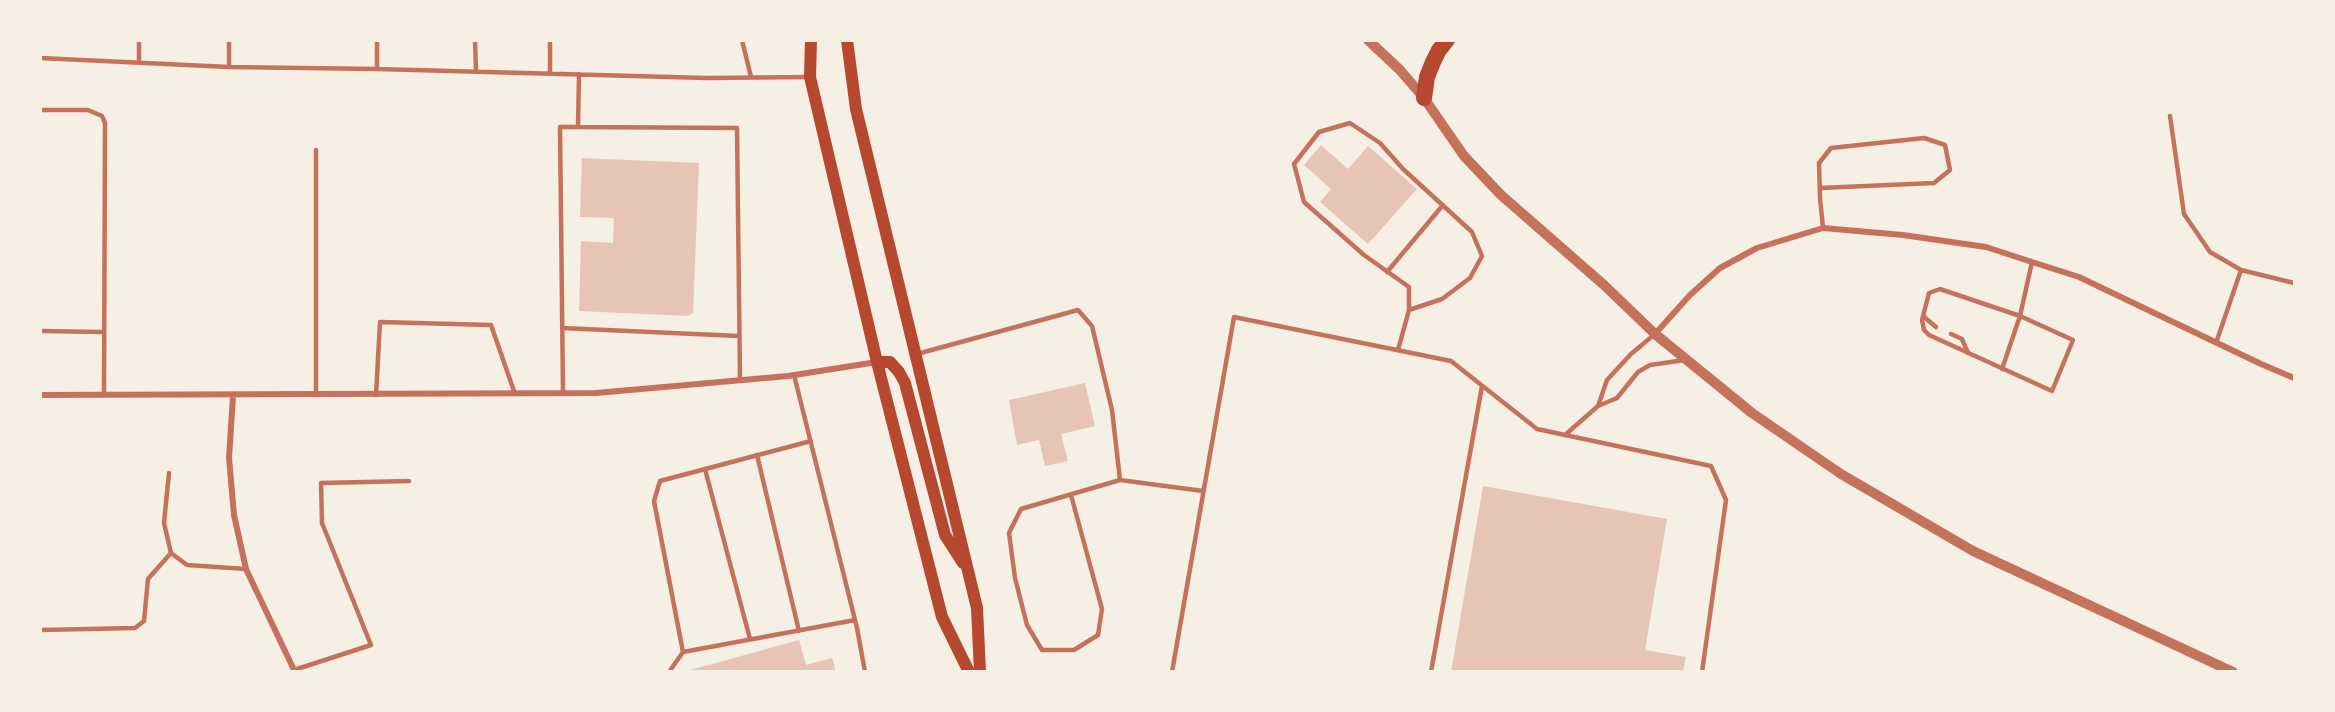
<!DOCTYPE html>
<html>
<head>
<meta charset="utf-8">
<style>
	body { margin:0 }
	#map { position:relative; width:2335px; height:712px; overflow:hidden; background:#f6efe4; font-family:"PT Sans",sans-serif }
	canvas { display:block }
	.frame { position:absolute; inset:0; border:42px solid #f6efe4; pointer-events:none }
</style>
</head>
<body>
<div id="map">
<canvas width="2335" height="712"></canvas>
<div class="frame"></div>
</div>
<script>
const context = document.querySelector('canvas').getContext('2d');
context.lineJoin = 'round';
function paint(path, color) {
  context.fillStyle = color;
  context.fill(path, 'evenodd');
}
function poly(rows) {
  const path = new Path2D();
  for (const r of rows) {
    path.moveTo(r[0], r[1]);
    for (let i = 2; i < r.length; i += 2) path.lineTo(r[i], r[i + 1]);
  }
  return path;
}
function strokePath(path, color, width, dash) {
  context.strokeStyle = color;
  context.lineWidth = width;
  context.lineCap = dash ? 'butt' : 'round';
  context.setLineDash(dash || []);
  context.stroke(path);
}
const building = poly([
	[1321,145,1348,169,1368,146,1417,189,1368,244,1320,202,1331,189,1304,165],
	[582,158,699,163,693,313,688,316,579,311,581,241,613,243,614,218,580,217],
	[1085,383,1095,426,1061,434,1068,461,1045,466,1039,440,1017,445,1009,400],
	[1483,486,1667,519,1645,650,1686,657,1683,672,1451,672],
	[799,640,806,665,832,658,836,672,683,672]
]);
const service = poly([
	[229,40,229,67],
	[475,40,476,71],
	[742,40,751,77],
	[40,58,229,67,377,69,707,78,808,77],
	[139,62,139,40],
	[377,69,377,40],
	[550,73,550,40],
	[579,74,578,127,737,128,740,380],
	[40,110,88,110,102,116,105,123,104,395],
	[2170,116,2184,214,2210,252,2241,270],
	[316,150,316,395],
	[1820,188,1934,183,1950,170,1945,145,1924,138,1831,148,1819,163,1820,198,1823,228],
	[1387,272,1443,205],
	[1940,289,2020,316,2073,340,2052,391,1929,335,1924,330,1922,320,1929,293,1940,289],
	[1923,316,1936,327],
	[562,328,739,336],
	[40,331,104,332],
	[1951,334,1962,339,1968,353],
	[2216,343,2241,270,2294,283],
	[1398,350,1409,310,1409,287,1364,255,1304,202,1294,164,1319,132,1350,123,1380,143,1403,169,1472,232,1482,256,1470,278,1442,299,1409,310],
	[917,354,1078,310,1092,326,1112,410,1120,480,1203,491],
	[2002,369,2020,316,2032,262],
	[794,375,857,628,865,672],
	[563,393,560,127,578,127],
	[376,395,380,322,491,325,515,394],
	[1598,406,1607,380,1631,354,1655,334],
	[1565,435,1598,406,1617,398,1638,372,1650,365,1685,360],
	[757,455,799,631],
	[705,469,750,639],
	[169,473,164,523,171,553,187,565,246,569],
	[1071,495,1102,609,1098,635,1074,650,1042,650,1027,625,1015,578,1009,533,1021,509,1120,480],
	[40,630,135,628,144,621,148,579,171,553],
	[683,652,855,620],
	[294,670,371,645,322,523,321,483,409,481],
	[669,672,683,652,654,501,660,481,811,441],
	[1172,672,1234,317,1451,361,1537,429,1711,466,1726,500,1702,672],
	[1431,672,1482,386]
]);
const minor = poly([
	[1655,334,1690,295,1720,268,1757,248,1823,228,1903,235,1986,247,2032,262,2079,277,2261,364,2294,378],
	[40,395,596,393,788,376,877,362],
	[233,396,229,458,234,515,246,569,295,672]
]);
const tertiary = poly([
	[1368,40,1400,70,1424,98,1464,156,1501,195,1604,285,1655,334,1752,413,1841,474,1973,551,2233,672]
]);
const secondary = poly([
	[811,40,810,77,877,362,942,617,969,672],
	[847,40,856,109,977,608,980,672],
	[877,362,890,362,899,372,905,383,945,535,963,563]
]);
const trunk = poly([
	[1424,98,1427,77,1433,62,1439,50,1447,40]
]);
paint(building, '#e6c5b7');
strokePath(service, '#c5725c', 4.5);
strokePath(minor, '#c5725c', 6);
strokePath(tertiary, '#c5725c', 10);
strokePath(secondary, '#b5482f', 12);
strokePath(trunk, '#b5482f', 16);
</script>
</body>
</html>
